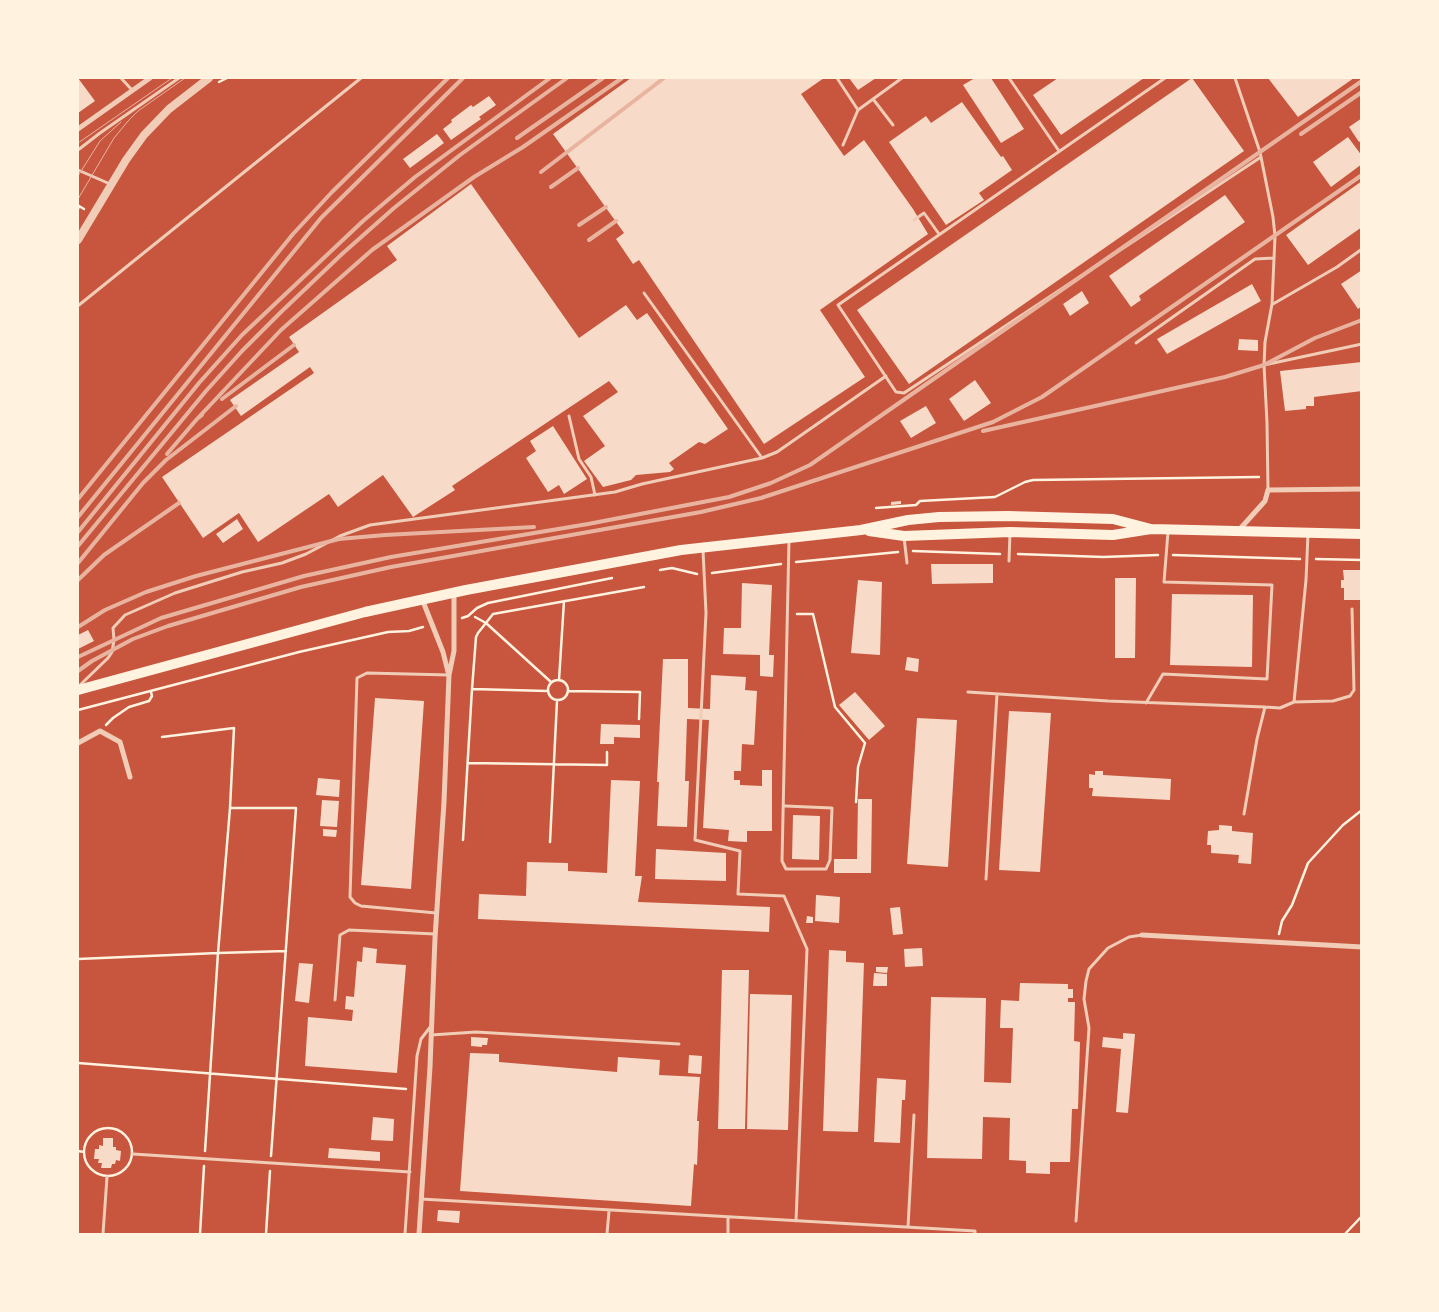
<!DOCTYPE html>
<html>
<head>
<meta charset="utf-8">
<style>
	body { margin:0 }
	#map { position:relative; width:1439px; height:1312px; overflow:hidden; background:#c8553d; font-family:Karla,sans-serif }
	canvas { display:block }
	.frame { position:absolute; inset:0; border:79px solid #fff3e0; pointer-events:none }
</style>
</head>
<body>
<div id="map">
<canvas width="1439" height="1312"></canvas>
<div class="frame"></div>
</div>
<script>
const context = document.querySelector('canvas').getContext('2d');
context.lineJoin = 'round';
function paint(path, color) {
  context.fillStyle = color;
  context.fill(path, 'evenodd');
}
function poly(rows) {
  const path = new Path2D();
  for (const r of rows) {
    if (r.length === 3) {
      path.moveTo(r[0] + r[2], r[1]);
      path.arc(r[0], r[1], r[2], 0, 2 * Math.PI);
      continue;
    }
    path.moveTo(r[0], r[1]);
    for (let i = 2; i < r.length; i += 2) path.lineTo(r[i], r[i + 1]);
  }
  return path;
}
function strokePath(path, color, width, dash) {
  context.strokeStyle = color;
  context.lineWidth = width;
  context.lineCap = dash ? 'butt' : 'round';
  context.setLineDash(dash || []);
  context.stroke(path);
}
const building = poly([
	[78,78,95,101,78,113],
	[631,78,824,78,801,94,844,156,864,140,913,209,928,234,820,310,865,377,764,444,639,260,633,264,616,239,624,233,553,134],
	[849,78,876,78,858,90],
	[975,78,991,78,1024,129,1001,143,963,85],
	[1058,78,1144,78,1061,135,1033,95],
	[1192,78,1244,151,909,384,857,310],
	[1268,78,1354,78,1298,117],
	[489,96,496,105,479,117,481,119,451,140,443,129,452,122,451,120,471,105,473,107],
	[962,102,1001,157,1003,156,1012,170,979,193,984,200,946,225,889,142,926,116,931,123],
	[1362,118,1362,140,1359,142,1349,127],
	[437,134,444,143,410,168,403,159],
	[1348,137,1362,156,1362,164,1331,187,1313,162],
	[1362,181,1362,227,1308,265,1286,235],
	[471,184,579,338,626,305,637,320,647,313,728,429,705,444,699,442,669,463,674,469,670,472,636,475,631,480,603,487,584,461,605,446,583,416,618,392,609,381,452,486,455,490,413,517,383,475,338,507,329,494,258,542,239,513,203,538,162,477,314,373,310,367,241,416,230,400,299,352,289,337,397,260,387,246],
	[1225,195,1245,222,1139,296,1141,300,1131,307,1109,276],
	[1362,270,1362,306,1358,309,1341,284],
	[1252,284,1261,301,1167,354,1157,339],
	[1082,291,1089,303,1070,316,1063,304],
	[1239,339,1258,340,1258,351,1238,350],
	[1362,362,1362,391,1314,397,1314,406,1306,406,1306,409,1285,411,1280,371],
	[975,380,991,403,964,421,949,399],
	[926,406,936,423,911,438,900,421],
	[553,426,587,479,564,494,559,485,548,492,526,458,536,451,530,441],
	[901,501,901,504,891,505,891,502],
	[237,519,243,529,223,543,216,534],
	[931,564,993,564,993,583,932,584],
	[1343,570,1362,570,1362,600,1344,600,1344,588,1341,588,1341,580,1344,580],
	[1115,578,1136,578,1135,658,1115,658],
	[858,580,882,582,880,655,851,653],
	[742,583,772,585,769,655,774,655,773,677,760,676,760,655,723,654,724,628,741,628],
	[1172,594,1253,595,1252,667,1170,665],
	[88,630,94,641,78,649,78,635],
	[907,657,919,659,918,672,905,670],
	[663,659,688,659,688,708,710,709,711,675,746,677,745,690,757,691,754,745,742,744,741,771,734,771,734,780,740,780,740,785,762,786,762,770,772,770,772,831,747,831,747,842,728,841,729,830,703,828,709,720,687,719,685,781,689,781,687,827,657,826,659,782,657,782],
	[855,692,885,726,869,740,839,705],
	[375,698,424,701,411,889,361,885],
	[1009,711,1051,713,1040,872,999,870],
	[917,718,957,720,948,867,907,864],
	[601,724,640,725,640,738,614,737,614,744,600,744],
	[1095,771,1103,771,1103,775,1171,779,1170,800,1092,796,1093,788,1089,788,1089,774,1095,775],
	[318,778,340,780,339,797,316,795],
	[611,780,640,781,635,876,642,876,638,902,770,907,769,932,478,919,479,894,526,896,527,862,568,863,568,871,607,873],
	[858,799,872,799,871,873,834,873,834,859,857,859],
	[322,800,339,801,337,827,320,826],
	[793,815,820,816,819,860,792,859],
	[1219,825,1232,826,1232,831,1253,833,1251,864,1238,863,1239,855,1211,853,1211,845,1207,845,1208,831,1219,830],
	[323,829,337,830,336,837,323,836],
	[656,849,726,853,726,881,655,879],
	[816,895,840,897,839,923,815,921],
	[900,907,903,934,893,935,890,908],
	[807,916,813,917,813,923,806,923],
	[363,947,377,949,376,963,406,965,397,1073,305,1066,308,1017,352,1021,353,1010,345,1009,346,996,354,997,357,961,362,962],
	[922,948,923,966,905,967,904,949],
	[829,950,846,951,846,962,864,963,858,1132,823,1131],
	[299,963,313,964,309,1003,295,1001],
	[876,967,888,967,887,973,876,972],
	[722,970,749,970,745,1129,718,1129],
	[874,973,887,974,887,986,873,986],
	[1020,983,1068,984,1068,989,1073,989,1073,998,1068,998,1068,1002,1075,1002,1074,1041,1080,1042,1078,1109,1072,1109,1070,1162,1050,1162,1050,1174,1026,1173,1026,1161,1009,1160,1010,1118,983,1117,982,1159,927,1158,931,997,986,998,984,1082,1011,1083,1013,1028,1000,1028,1001,1000,1019,1001],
	[750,994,792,995,788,1130,747,1129],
	[1123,1033,1135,1034,1128,1113,1116,1112,1121,1049,1102,1047,1103,1037,1123,1039],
	[471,1037,488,1038,487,1045,482,1045,482,1047,471,1046],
	[470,1053,499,1054,499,1062,617,1072,618,1057,660,1060,659,1075,700,1077,697,1121,699,1121,697,1165,694,1164,691,1206,460,1191],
	[689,1055,702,1056,701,1074,688,1073],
	[877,1078,906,1080,905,1100,902,1100,900,1143,874,1142],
	[373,1117,394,1119,393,1141,371,1140],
	[103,1138,113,1138,113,1147,116,1147,116,1150,121,1151,120,1161,116,1160,115,1164,112,1164,111,1168,101,1168,102,1163,98,1163,99,1159,94,1159,95,1149,99,1149,99,1145,103,1146],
	[329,1148,380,1152,380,1161,328,1158],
	[438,1210,460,1211,459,1223,437,1221]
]);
const path = poly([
	[219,82,227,78],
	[78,209,79,206,84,209],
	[876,508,916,505,920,501,995,497,1025,482,1033,480,1259,477],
	[913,551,1000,554],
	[1018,554,1103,557,1158,555],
	[1173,555,1300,559],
	[1316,559,1362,560],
	[796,562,898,552],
	[660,570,672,568,697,574],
	[712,573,781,564],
	[797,614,813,614,835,707,865,743,858,767,856,802],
	[475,617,486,623,551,682],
	[462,618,468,616,477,608,488,603,612,578],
	[558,690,10],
	[559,680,564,601],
	[472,689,476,637,478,633,493,614,644,587],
	[568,691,640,692,639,719],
	[78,710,299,652,388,632,409,631,423,627],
	[106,725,113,718,129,707,149,701,152,696,151,692],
	[162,737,234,728,230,808],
	[468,763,607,765,607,752],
	[463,840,472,689,547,691],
	[550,842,557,701],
	[1279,934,1282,921,1292,905,1308,863,1343,825,1362,810],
	[78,959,218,953,205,1151],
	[78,1063,406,1089],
	[108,1152,24],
	[78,1151,84,1152],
	[271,1156,296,808,230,808,218,953,286,951],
	[200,1234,204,1166],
	[266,1234,270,1171],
	[1345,1234,1362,1216]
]);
const service = poly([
	[121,78,132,90],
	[837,78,858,110,902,78],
	[1009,78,1059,151],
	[1165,78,838,305,896,392,904,393,1261,157],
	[1235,78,1260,152,1273,217,1275,236,1272,304,1265,342,1264,365],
	[873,99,893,125],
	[843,145,858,110],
	[78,150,100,133,179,78],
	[78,170,110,184],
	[914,220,924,213,939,234],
	[644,293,762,458],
	[1273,304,1337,267,1362,249],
	[79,305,361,78],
	[1136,343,1255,259,1274,258],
	[569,416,579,459,591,477,595,495],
	[1268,489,1267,423,1264,365,1362,344],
	[904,537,907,563],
	[703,550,706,613,695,840,740,851,738,894,784,896,807,949,796,1221],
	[1009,561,1010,533],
	[78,687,108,658,112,652,114,640,113,628,125,615,175,593,242,572,282,563,306,554,340,536,370,525,615,492,642,484,762,458,777,452,886,376],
	[968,692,1108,701,1265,707,1280,708,1294,702,1306,580,1308,534],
	[1294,702,1333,701,1350,696,1354,690,1352,609],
	[1146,703,1163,674,1267,679,1272,585,1164,582,1168,532],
	[785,806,832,808,830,860,826,869,786,869,782,861,789,540],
	[1244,814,1257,739,1265,707],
	[986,879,997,694],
	[436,913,361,906,355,903,350,897,357,678,367,673,449,675],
	[335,1000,340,935,349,930,435,934],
	[431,1035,476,1032,679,1044],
	[133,1154,410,1172],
	[421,1199,975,1231,975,1234],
	[1076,1221,1089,1028,1084,999,1086,981,1089,969,1108,948,1129,937,1142,935],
	[908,1227,914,1115],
	[103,1234,107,1177],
	[405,1234,417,1056,421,1039,431,1026],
	[607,1234,609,1211],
	[728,1234,728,1218]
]);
const minor = poly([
	[78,129,150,78],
	[1239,530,1265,501,1268,490,1362,489],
	[422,599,443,652,448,672],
	[78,743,100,731,120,742,130,777],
	[1142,935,1362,947],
	[419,1234,430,1067,435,938,444,802,449,675,454,651,454,593]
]);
const tertiary = poly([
	[78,240,126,160,144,135,169,109,209,78]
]);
const primary = poly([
	[869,531,904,536,1010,532,1113,535,1151,529,1362,534],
	[78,690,365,612,466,590,681,550,861,530,908,520,939,517,1008,516,1113,519,1151,529]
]);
const tram = poly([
	[78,143,172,78],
	[78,176,100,141,121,122],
	[78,199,114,138,129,120,138,111,185,78]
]);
const rail = poly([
	[1301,134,1362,92],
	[517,138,603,78],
	[541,172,664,78],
	[551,187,578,168],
	[579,225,606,207],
	[589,240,616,221],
	[222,399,294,345],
	[197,419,281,330,372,250,474,177,523,147,622,78],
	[983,431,1225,377,1264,365,1315,338,1362,320],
	[167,454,197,419,202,415],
	[78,499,293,234,332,192,448,78],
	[78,517,321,218,463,78],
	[78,532,199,383,242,335,363,221,415,177,550,78],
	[78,546,206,391,242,351,281,312,342,254,394,208,460,155,567,78],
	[78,563,143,483,166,460,236,406],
	[78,580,104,555,179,503],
	[78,627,105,610,146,592,196,576,339,539,385,535,534,527],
	[78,657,161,618,304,576,391,557,588,524,729,497,771,483,810,465,1362,81],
	[78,671,92,661,133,639,168,626,301,587,391,567,701,512,761,498,993,422,1042,397,1362,175]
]);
paint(building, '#f7dbc8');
strokePath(path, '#fff3e0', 2.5);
strokePath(service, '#f1ccb7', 3);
strokePath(minor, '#f1ccb7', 5);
strokePath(tertiary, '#f1ccb7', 8);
strokePath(primary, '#fff3e0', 10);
strokePath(tram, '#e9b49f', 1);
strokePath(rail, '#e9b49f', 4);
</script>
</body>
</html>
